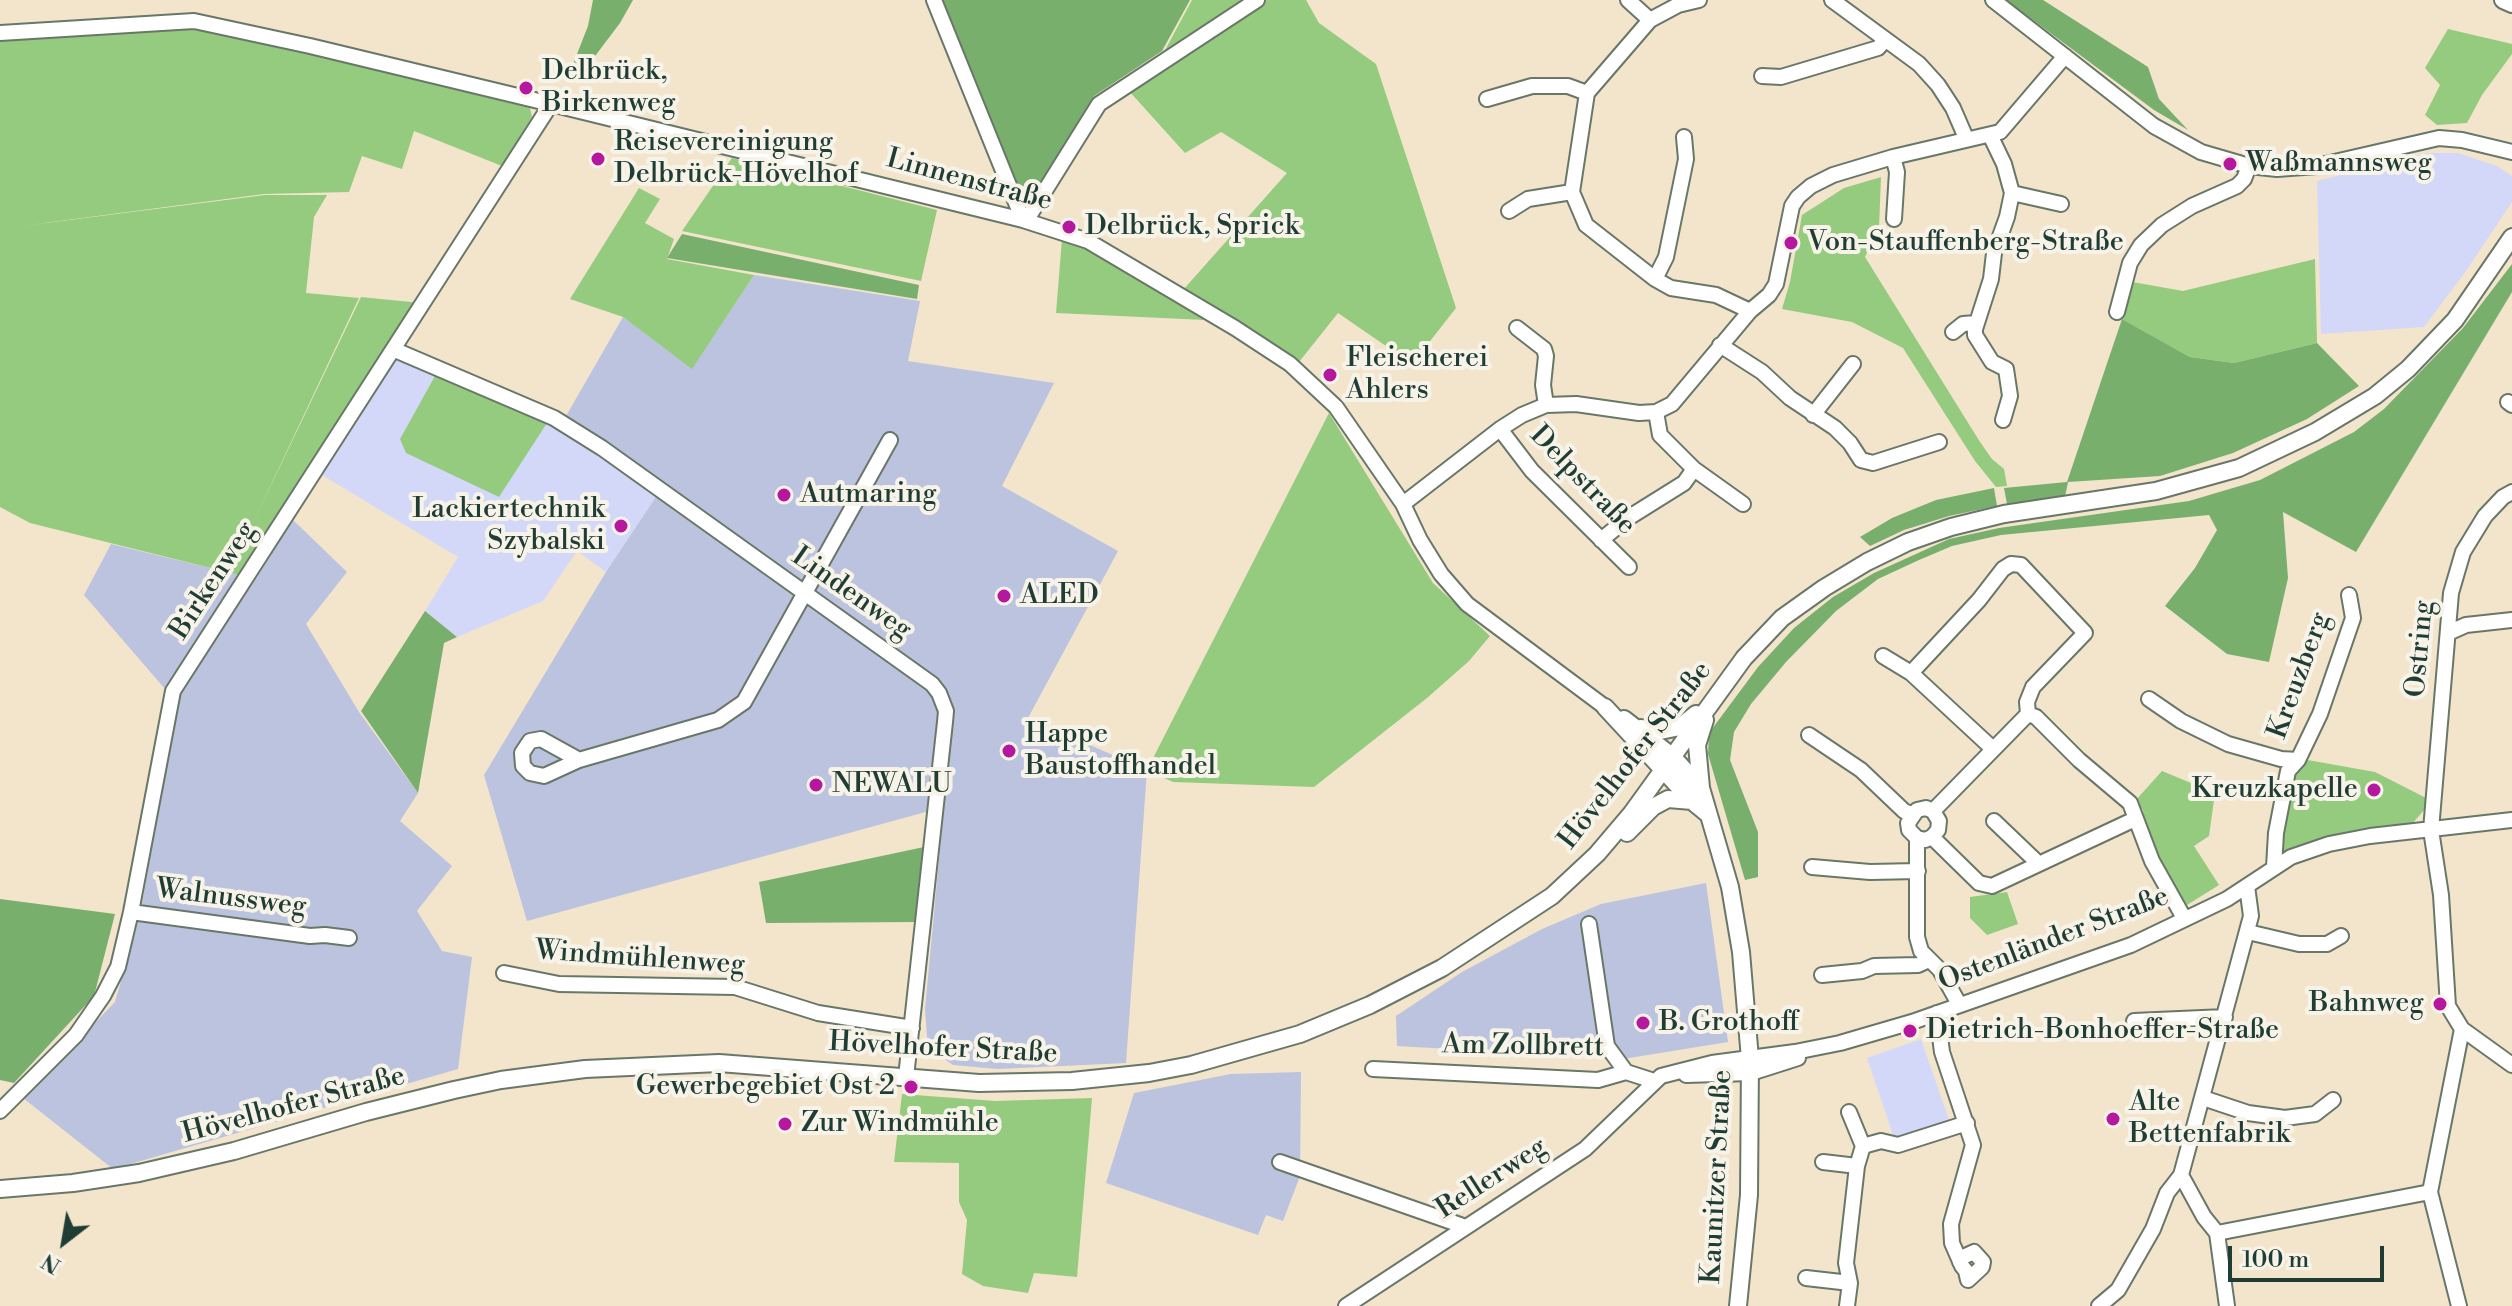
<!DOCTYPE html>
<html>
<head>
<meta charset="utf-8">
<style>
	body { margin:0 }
	#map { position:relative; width:2512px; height:1306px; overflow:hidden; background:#f3e4cc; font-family:"Libre Bodoni",serif }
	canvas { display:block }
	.north { position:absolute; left:24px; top:1202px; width:80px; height:80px; -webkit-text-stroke:6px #f7f3e8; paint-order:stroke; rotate:211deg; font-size:22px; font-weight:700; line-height:32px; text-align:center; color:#1f3d34 }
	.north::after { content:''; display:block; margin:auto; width:28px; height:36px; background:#1f3d34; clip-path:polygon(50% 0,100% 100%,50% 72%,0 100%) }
	.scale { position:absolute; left:2228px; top:1246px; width:156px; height:36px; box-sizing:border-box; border:4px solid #1f3d34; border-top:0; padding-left:10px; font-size:24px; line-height:28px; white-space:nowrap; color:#1f3d34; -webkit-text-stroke:6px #f7f3e8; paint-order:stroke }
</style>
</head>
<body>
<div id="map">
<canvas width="2512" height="1306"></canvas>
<div class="north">N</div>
<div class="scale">100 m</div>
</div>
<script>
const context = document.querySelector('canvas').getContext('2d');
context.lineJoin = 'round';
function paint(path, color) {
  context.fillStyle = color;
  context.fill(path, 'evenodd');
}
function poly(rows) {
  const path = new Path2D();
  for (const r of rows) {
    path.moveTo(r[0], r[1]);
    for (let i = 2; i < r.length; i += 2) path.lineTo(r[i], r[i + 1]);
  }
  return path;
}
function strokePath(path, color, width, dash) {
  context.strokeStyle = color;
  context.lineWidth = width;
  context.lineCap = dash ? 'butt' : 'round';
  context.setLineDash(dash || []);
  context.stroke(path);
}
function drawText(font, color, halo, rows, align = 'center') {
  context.font = font + ' "Libre Bodoni",serif';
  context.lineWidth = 8;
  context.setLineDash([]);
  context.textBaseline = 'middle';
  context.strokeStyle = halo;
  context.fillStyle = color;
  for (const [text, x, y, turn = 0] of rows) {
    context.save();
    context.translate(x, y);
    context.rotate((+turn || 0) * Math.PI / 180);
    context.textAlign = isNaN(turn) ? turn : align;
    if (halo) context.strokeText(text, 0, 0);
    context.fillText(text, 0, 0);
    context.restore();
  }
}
const built = poly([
	[2426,153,2458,153,2497,166,2512,176,2512,202,2466,271,2424,327,2321,334,2317,181],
	[395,359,562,429,657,498,606,572,577,551,543,601,457,637,425,611,458,557,322,475],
	[1921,1039,1949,1120,1894,1138,1867,1058]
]);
const industrial = poly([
	[754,275,920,301,908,361,1054,383,1002,486,1118,551,1028,718,1147,770,1126,1063,998,1069,953,1065,936,1053,927,1037,925,1009,944,807,527,921,484,775,606,572,664,485,566,416,623,317,692,368],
	[293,520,347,572,306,624,359,712,418,793,400,821,452,866,417,911,442,951,472,957,458,1069,113,1169,23,1098,115,1002,140,915,177,703,84,595,111,544,256,579],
	[1706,883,1728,1042,1623,1059,1397,1046,1396,1016,1462,972,1542,929,1601,904],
	[1301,1072,1300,1176,1283,1221,1266,1215,1258,1235,1106,1183,1134,1093,1231,1074]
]);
const green = poly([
	[1192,0,1244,0,1164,52],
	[1267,0,1306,0,1319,23,1376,64,1456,308,1412,364,1338,313,1299,362,1239,322,1183,290,1287,173,1221,132,1185,153,1129,91],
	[193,29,305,52,530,108,532,117,502,166,414,131,402,169,362,156,349,192,264,194,14,227,265,195,327,195,314,217,306,293,359,298,252,525,361,297,421,303,247,577,30,523,0,507,0,39],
	[2448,29,2512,44,2512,54,2482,95,2467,123,2437,125,2425,115,2440,85,2425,68],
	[732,158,937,210,921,281,682,231],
	[1881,177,1879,228,1865,257,1980,442,1992,459,2004,469,2007,486,1996,487,1975,461,1903,348,1852,322,1782,309,1790,282,1802,215,1844,188],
	[639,188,660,199,645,223,674,239,667,259,754,275,692,369,623,317,570,299],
	[1062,239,1092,248,1205,320,1056,313],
	[2315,259,2317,343,2234,363,2190,357,2122,319,2127,281,2183,291],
	[435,376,547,423,499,497,406,453,400,439],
	[1329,413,1433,583,1490,636,1469,661,1427,698,1314,787,1173,782,1147,770],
	[2302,759,2375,772,2432,801,2411,825,2338,837,2277,856,2287,782],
	[2162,771,2215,793,2209,836,2194,846,2219,885,2187,905,2148,844,2143,810,2135,801],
	[2007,892,2018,924,1987,935,1970,918,1970,897],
	[902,1094,995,1101,1092,1098,1077,1277,1034,1273,1028,1293,983,1286,962,1274,967,1220,959,1202,959,1163,894,1162]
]);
const forest = poly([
	[593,0,633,0,620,23,577,80,568,77,588,26],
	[941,0,1190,0,1162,51,1094,96,1024,209],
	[2006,0,2043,0,2148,67,2159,99,2188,130,2154,110],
	[682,234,919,285,917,299,667,258],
	[2512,264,2512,292,2356,552,2283,512,2288,578,2269,662,2227,654,2165,606,2195,568,2217,530,2209,515,2001,535,1952,546,1919,560,1878,579,1836,611,1786,662,1751,704,1734,732,1730,760,1758,832,1758,877,1745,880,1708,754,1709,733,1758,667,1794,628,1833,597,1874,573,1949,539,1999,528,2189,501,2260,480,2354,432,2384,409,2463,328],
	[2122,319,2190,357,2234,363,2317,343,2359,386,2307,419,2233,453,2160,476,2068,482,2065,497,2007,504,2004,488,2067,482],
	[1994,488,1997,506,1949,516,1904,530,1870,546,1860,537,1892,518,1936,500],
	[425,611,457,637,444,643,418,793,361,711],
	[924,847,915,922,766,923,759,882],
	[0,899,115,914,94,996,14,1083,0,1080]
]);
const minor = poly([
	[934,0,1023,220],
	[1628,0,1650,20],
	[1699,0,1678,5,1650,20,1587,93,1572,192,1586,225,1655,279,1671,288,1716,295,1750,311],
	[1832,0,1919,64,1938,85,1953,108,1966,138],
	[1993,0,2154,126,2201,152,2249,166,2277,169,2317,166,2439,138,2462,140,2512,152],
	[0,33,194,21,310,46,551,104,1023,220,1088,241,1235,328,1290,364,1336,407,1403,504,1420,540,1441,574,1467,604,1605,707],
	[1762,76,1781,77,1878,48,1885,40],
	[1487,99,1532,86,1568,86,1587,93],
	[1990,135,2004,164,2012,193,2007,217,1994,253,1991,279,1975,329,1975,335,1992,362,2006,369,2010,396,2003,420],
	[1893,157,1897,172,1894,219],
	[2012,193,2061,204],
	[1509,211,1528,199,1572,192],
	[1023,220,1031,213,1099,104,1257,0],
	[1655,279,1666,257,1686,159,1684,137],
	[2117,312,2130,263,2141,245,2162,225,2192,206,2237,186,2244,179,2249,166],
	[1517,328,1544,349,1546,356,1543,385,1546,405],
	[1953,332,1963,324,1976,323],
	[1720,345,1762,372,1790,398,1835,428,1850,443,1861,460,1873,463,1939,442],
	[395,350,554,418,602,448,932,684,939,693,946,711,945,722,906,1077],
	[2508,402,2512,405],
	[1656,412,1660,435,1694,469,1743,504],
	[1813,415,1853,364],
	[1500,429,1532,471,1629,567],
	[2512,492,2503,497,2485,516,2463,552,2451,593,2431,830,2441,895,2448,1006,2462,1029,2512,1065],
	[1403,504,1500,429,1522,415,1546,405,1576,404,1639,413,1656,412,1672,404,1750,311,1769,295,1776,284,1792,206,1798,197,1811,186,1833,175,1893,157,2000,132,2065,56],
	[1601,540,1628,518,1684,483,1694,469],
	[2448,633,2466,625,2512,620],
	[1883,656,1911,673,1993,749],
	[1911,673,1979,600,2003,569,2011,564,2021,565,2085,633,2033,687,2027,702,2028,714,1933,811],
	[2149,699,2181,721,2228,744,2281,759,2298,760],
	[2028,714,2036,717,2079,760,2130,803,2152,861,2184,918],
	[1809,735,1861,770,1904,811,1911,814],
	[579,760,541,739,530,741,522,753,523,766,530,773,544,776,579,760,718,720,744,702,890,440],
	[1994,821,2039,864],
	[1932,837,1979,883,1992,886,2135,819],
	[1917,838,1925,840,1932,837,1938,830,1939,821,1933,811,1926,808,1917,810,1908,823,1909,830,1917,838,1917,937,1921,951,1940,970,1959,1004],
	[1812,867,1870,872,1918,871],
	[2274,867,2276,833,2288,771,2298,760,2320,714,2353,618,2349,595],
	[131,912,310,936,325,935,349,938],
	[1589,924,1607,1046,1626,1072],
	[2248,932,2299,944,2327,944,2341,936],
	[504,973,559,984,735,987,818,1013,912,1028],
	[1822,975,1862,971,1874,966,1918,965,1929,960],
	[1937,1013,1942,1052,1973,1145,1951,1224,1952,1243,1962,1266,1966,1271,1968,1280,1982,1267,1983,1262,1974,1252,1963,1257,1960,1262],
	[2134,1021,2225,1017],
	[1373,1069,1598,1080,1626,1072,1654,1081],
	[1686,1075,1751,1073,1798,1058],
	[2203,1098,2248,1113,2285,1118,2315,1114,2333,1100],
	[0,1111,76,1035,103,996,118,967,131,912,173,691,551,104],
	[1849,1112,1863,1146],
	[1280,1162,1466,1227],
	[1823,1162,1857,1166],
	[2181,1175,2204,1217,2217,1233,2227,1306],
	[2217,1233,2430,1192],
	[1806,1278,1850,1283],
	[1346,1306,1585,1149,1661,1076,1712,1063,1795,1052,1840,1043,1912,1022,2131,945,2227,899,2291,857,2329,844,2370,836,2512,820],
	[1847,1306,1850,1283,1846,1263,1857,1166,1863,1146,1881,1141,1898,1145,1967,1123],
	[2099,1306,2118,1290,2153,1229,2167,1193,2181,1175,2251,916,2247,886],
	[2459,1306,2430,1192,2462,1029]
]);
const major = poly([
	[2503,0,2512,4],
	[1605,707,1692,801,1709,815],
	[1624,719,1673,757,1701,788],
	[1705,720,1697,745,1701,788,1730,887,1741,952,1750,1059,1749,1195,1738,1306],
	[1641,728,1655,732,1680,727,1696,714],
	[1627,833,1653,807,1668,799,1692,801],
	[0,1189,73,1183,139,1173,234,1151,366,1112,454,1090,501,1080,585,1069,719,1063,979,1083,1072,1081,1149,1073,1191,1065,1300,1034,1370,1005,1442,968,1552,896,1597,854,1631,814,1744,658,1782,618,1824,588,1867,562,1908,542,1951,527,2004,514,2156,491,2239,468,2315,432,2375,396,2408,369,2455,320,2512,237]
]);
const markers = [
	[526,88,8,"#b5179e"],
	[598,159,8,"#b5179e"],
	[2230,164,8,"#b5179e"],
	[1069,227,8,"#b5179e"],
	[1791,243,8,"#b5179e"],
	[1330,375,8,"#b5179e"],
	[784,495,8,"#b5179e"],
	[621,526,8,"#b5179e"],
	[1004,596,8,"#b5179e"],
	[1009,751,8,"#b5179e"],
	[816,785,8,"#b5179e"],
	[2374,790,8,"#b5179e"],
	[2440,1004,8,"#b5179e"],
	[1643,1023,8,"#b5179e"],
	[1910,1031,8,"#b5179e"],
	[911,1087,8,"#b5179e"],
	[2113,1119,8,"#b5179e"],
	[785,1124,8,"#b5179e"]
];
const poiNames = [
	["Delbrück,",542,72],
	["Birkenweg",542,104],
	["Reisevereinigung",614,143],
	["Delbrück-Hövelhof",614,175],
	["Waßmannsweg",2246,164],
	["Delbrück, Sprick",1085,227],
	["Von-Stauffenberg-Straße",1807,243],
	["Fleischerei",1346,359],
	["Ahlers",1346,391],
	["Autmaring",800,495],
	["Lackiertechnik",605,510,"right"],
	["Szybalski",605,542,"right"],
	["ALED",1020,596],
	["Happe",1025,735],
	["Baustoffhandel",1025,767],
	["NEWALU",832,785],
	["Kreuzkapelle",2358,790,"right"],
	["Bahnweg",2424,1004,"right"],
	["B. Grothoff",1659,1023],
	["Dietrich-Bonhoeffer-Straße",1926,1031],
	["Gewerbegebiet Ost 2",895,1087,"right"],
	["Alte",2129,1103],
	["Bettenfabrik",2129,1135],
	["Zur Windmühle",801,1124]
];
const streetNames = [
	["Linnenstraße",969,181,15],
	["Delpstraße",1582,481,46],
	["Birkenweg",214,581,-57],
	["Lindenweg",851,594,35],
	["Ostring",2421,649,-85],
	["Kreuzberg",2300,676,-70],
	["Hövelhofer Straße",1636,756,-52],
	["Walnussweg",231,899,7],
	["Ostenländer Straße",2054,940,-21],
	["Windmühlenweg",640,959,4],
	["Am Zollbrett",1523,1047,1],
	["Hövelhofer Straße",943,1049,3],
	["Hövelhofer Straße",294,1106,-15],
	["Kaunitzer Straße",1718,1177,-87],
	["Rellerweg",1492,1179,-33]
];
paint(built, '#d3d8f9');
paint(industrial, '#bcc3de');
paint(green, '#95cb7e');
paint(forest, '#78af6d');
strokePath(minor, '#697769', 18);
strokePath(major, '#697769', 20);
strokePath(minor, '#fff', 14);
strokePath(major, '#fff', 16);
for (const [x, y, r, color] of markers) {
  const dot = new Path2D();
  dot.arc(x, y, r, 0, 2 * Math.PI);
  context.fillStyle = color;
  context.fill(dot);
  strokePath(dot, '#f7f3e8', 3);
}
drawText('28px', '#1f3d34', '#f7f3e8', poiNames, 'left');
drawText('28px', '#1f3d34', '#f7f3e8', streetNames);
</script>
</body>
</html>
